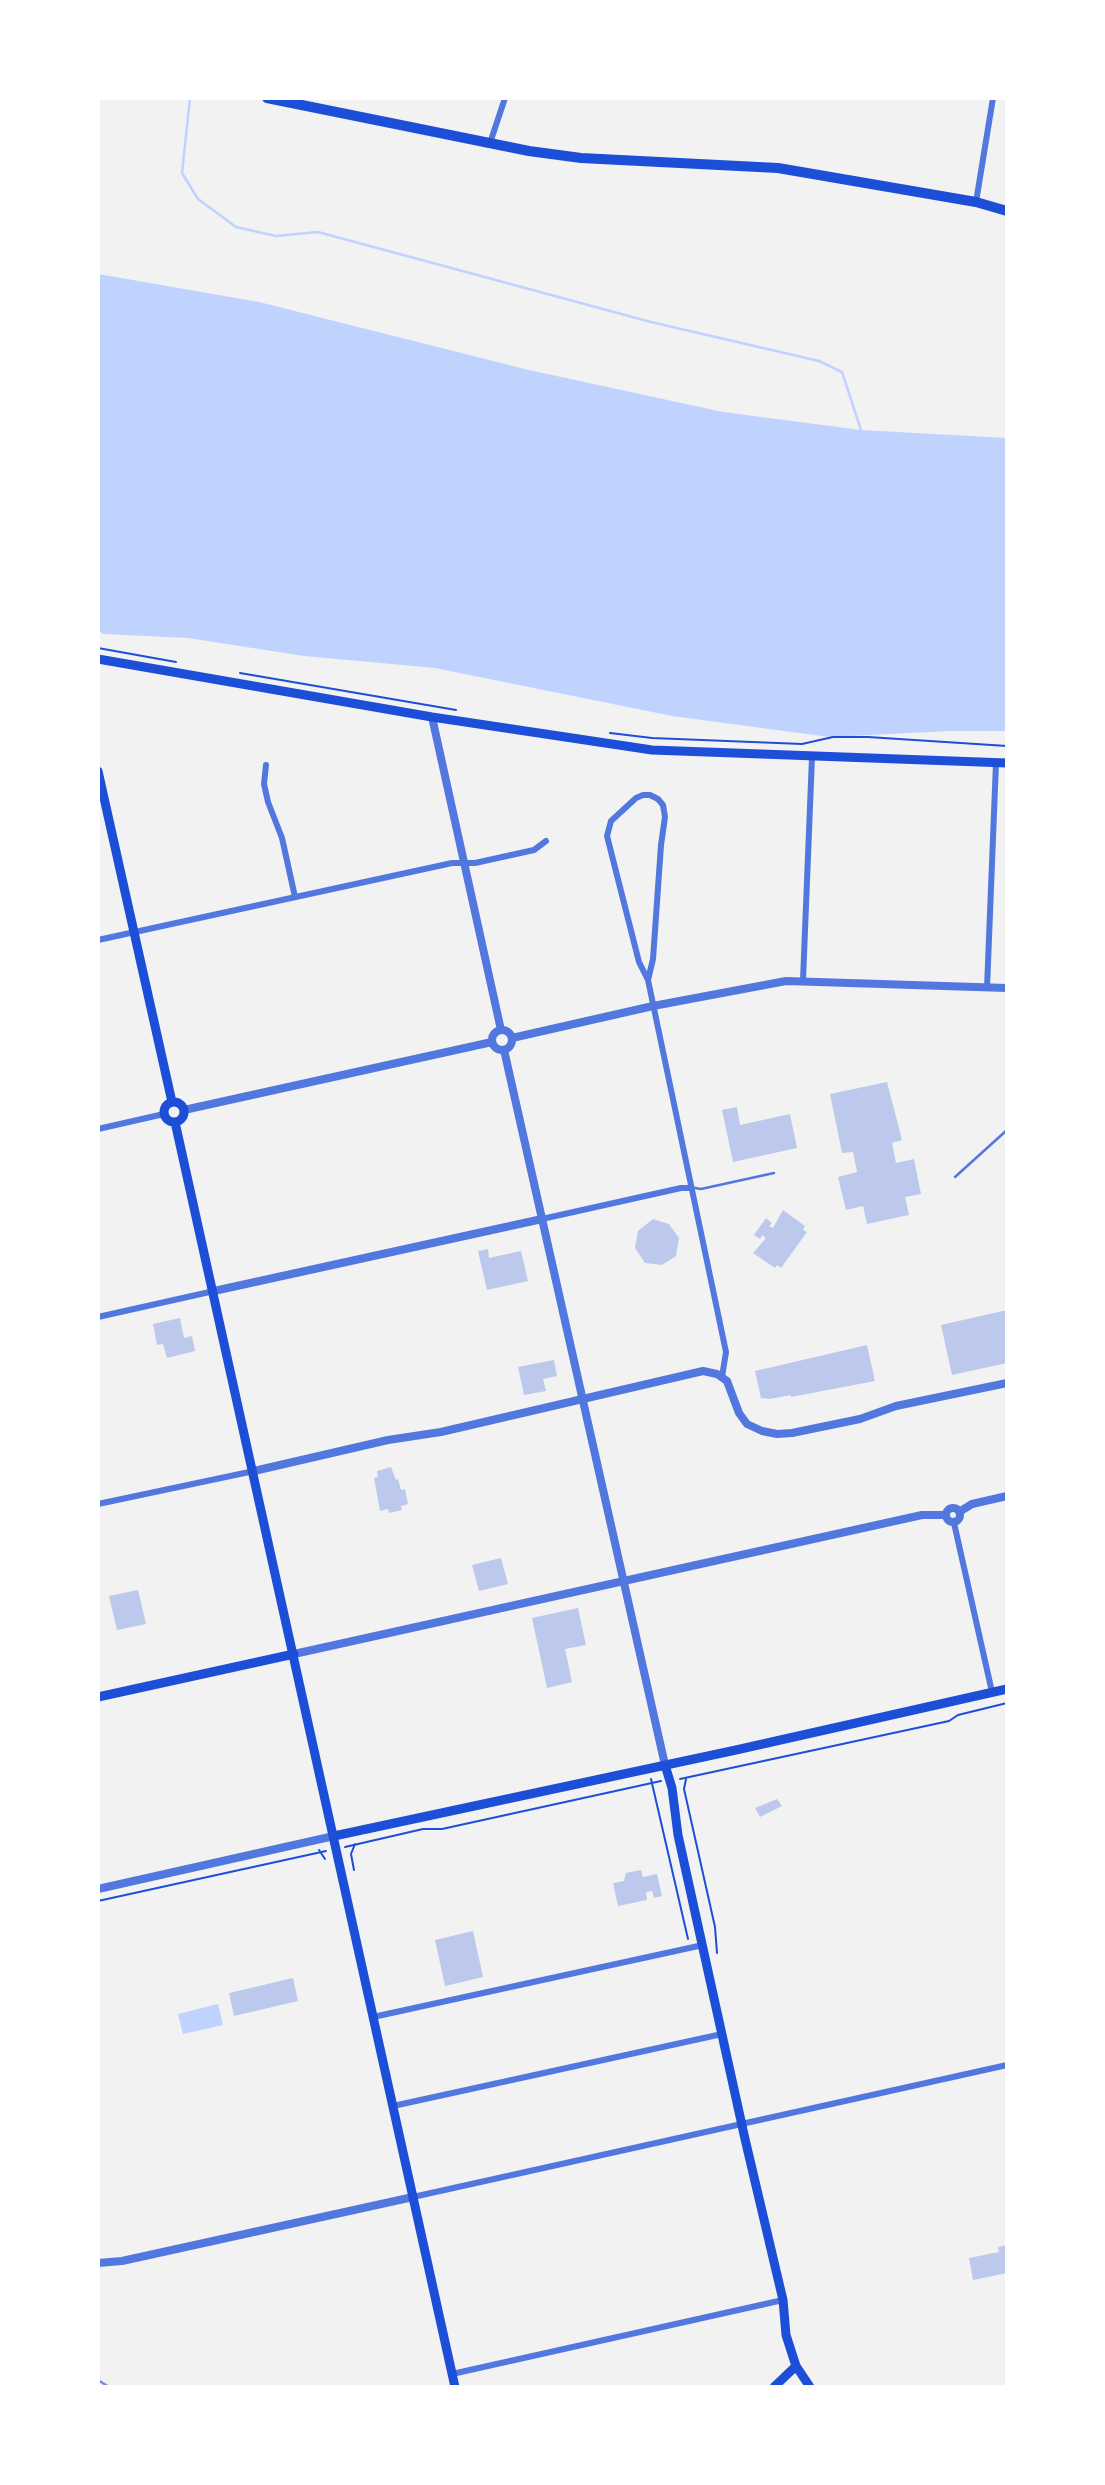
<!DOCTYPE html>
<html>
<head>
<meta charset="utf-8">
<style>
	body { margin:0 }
	#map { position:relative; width:1105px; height:2485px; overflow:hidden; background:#f2f2f2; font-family:Barlow,sans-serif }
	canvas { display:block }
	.frame { position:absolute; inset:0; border:100px solid #fff; pointer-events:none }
</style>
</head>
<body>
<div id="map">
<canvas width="1105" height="2485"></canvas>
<div class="frame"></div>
</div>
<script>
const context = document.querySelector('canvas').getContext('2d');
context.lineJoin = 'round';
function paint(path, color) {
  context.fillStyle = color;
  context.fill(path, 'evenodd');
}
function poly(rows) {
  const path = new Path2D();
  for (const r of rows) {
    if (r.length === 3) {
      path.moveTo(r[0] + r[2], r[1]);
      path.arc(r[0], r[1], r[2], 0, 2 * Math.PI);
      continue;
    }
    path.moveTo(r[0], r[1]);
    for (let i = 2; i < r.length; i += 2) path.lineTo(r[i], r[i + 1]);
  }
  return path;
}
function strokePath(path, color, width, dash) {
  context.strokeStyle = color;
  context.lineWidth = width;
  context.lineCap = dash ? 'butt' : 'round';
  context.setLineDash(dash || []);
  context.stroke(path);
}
const water = poly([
	[98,274,259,302,529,370,723,412,861,430,1007,438,1007,731,950,731,829,737,672,716,435,668,304,656,188,638,104,634,98,631],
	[218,2004,223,2025,183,2034,178,2014]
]);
const stream = poly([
	[190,98,182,173,198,199,236,227,276,236,318,232,651,322,819,361,842,372,862,433]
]);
const building = poly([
	[887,1082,902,1140,892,1143,896,1163,914,1159,921,1194,905,1197,909,1215,867,1224,863,1206,846,1210,838,1177,857,1172,853,1152,842,1153,830,1094],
	[737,1107,740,1125,790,1114,797,1148,733,1162,722,1110],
	[783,1210,805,1226,803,1230,807,1232,781,1268,777,1265,775,1268,753,1253,766,1238,762,1235,760,1239,754,1235,766,1218,772,1223,769,1226,773,1228],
	[653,1219,669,1224,679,1238,676,1256,662,1265,645,1263,635,1248,638,1231],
	[488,1249,489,1258,521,1251,528,1281,487,1290,478,1251],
	[1007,1310,1007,1363,952,1375,941,1325],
	[180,1318,184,1338,192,1336,195,1351,167,1358,163,1344,157,1345,153,1324],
	[867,1345,875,1381,791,1397,791,1395,770,1399,761,1398,755,1371],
	[554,1360,557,1376,543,1379,546,1391,524,1395,518,1367],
	[391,1467,396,1480,398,1479,401,1490,405,1489,408,1504,401,1506,402,1510,389,1513,388,1509,380,1511,374,1478,378,1477,377,1471],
	[501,1558,508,1584,479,1591,472,1565],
	[138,1590,146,1624,117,1630,109,1596],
	[578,1608,586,1645,565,1649,572,1682,547,1688,532,1618],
	[777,1799,782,1806,760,1817,755,1808],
	[641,1870,643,1877,657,1874,662,1896,654,1898,652,1891,646,1892,647,1900,618,1906,613,1883,624,1881,626,1873],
	[473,1931,483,1977,445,1986,435,1940],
	[293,1978,298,2001,234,2016,229,1993],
	[1007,2245,1007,2273,973,2280,969,2258,999,2252,998,2247]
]);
const path = poly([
	[98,648,176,662],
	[240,673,456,710],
	[610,733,652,738,802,744,833,737,868,737,1007,746],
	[651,1779,688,1939],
	[680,1779,949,1721,958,1715,1007,1703],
	[686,1779,684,1789,715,1927,717,1953],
	[345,1847,423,1829,442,1829,661,1781],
	[319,1850,325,1859],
	[354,1870,351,1854,355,1844],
	[98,1901,326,1851]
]);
const service = poly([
	[955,1177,1007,1130],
	[695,1188,701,1189,774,1173]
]);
const minor = poly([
	[490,143,505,98],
	[976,202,993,98],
	[266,765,264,784,268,802,282,838,295,897],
	[643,795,650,795,658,799,663,805,665,817,661,845,653,959,648,980,639,962,607,836,611,821,636,798,643,795],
	[98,940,452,863,475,863,534,850,546,841],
	[648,980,726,1352,722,1377],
	[803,980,812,757],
	[987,988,996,763],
	[98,1129,164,1114],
	[542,1219,681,1188,692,1188],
	[98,1317,214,1291],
	[98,1504,254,1471],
	[954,1523,992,1692],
	[373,2017,703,1945],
	[393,2106,722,2034],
	[413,2197,1007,2065],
	[452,2374,783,2300]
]);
const tertiary = poly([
	[432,717,501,1030],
	[502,1040,10],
	[512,1038,653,1006,786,981,1007,988],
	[504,1050,665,1765],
	[184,1110,492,1042],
	[214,1291,542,1219],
	[254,1471,388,1440,441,1432,703,1371,717,1374,727,1381,739,1413,747,1424,762,1431,777,1434,792,1433,860,1419,896,1406,1007,1383],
	[953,1515,7],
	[959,1512,972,1504,1007,1496],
	[294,1654,922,1515,945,1515],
	[98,1889,334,1836],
	[98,2263,122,2261,413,2197]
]);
const secondary = poly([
	[98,659,432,717,652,750,1007,763],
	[98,771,172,1102],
	[174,1112,10],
	[175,1122,455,2387],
	[98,1697,294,1654],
	[665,1765,672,1788,678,1835,745,2139,783,2300,786,2335,796,2366,810,2387],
	[334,1836,736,1750,1007,1689],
	[774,2387,796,2366]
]);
const primary = poly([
	[267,98,529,151,581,158,778,168,976,202,1007,211]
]);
const rail = poly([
	[98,2380,109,2387]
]);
paint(water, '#bfd3fe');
strokePath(stream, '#bfd3fe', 2.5);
paint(building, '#bdc9ec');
strokePath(path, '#1d4ed8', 2);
strokePath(service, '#5277de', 2.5);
strokePath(minor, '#5277de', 6);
strokePath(tertiary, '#5277de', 8);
strokePath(secondary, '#1d4ed8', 9);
strokePath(primary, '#1d4ed8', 10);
strokePath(rail, '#7290e2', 2.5);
</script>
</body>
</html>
